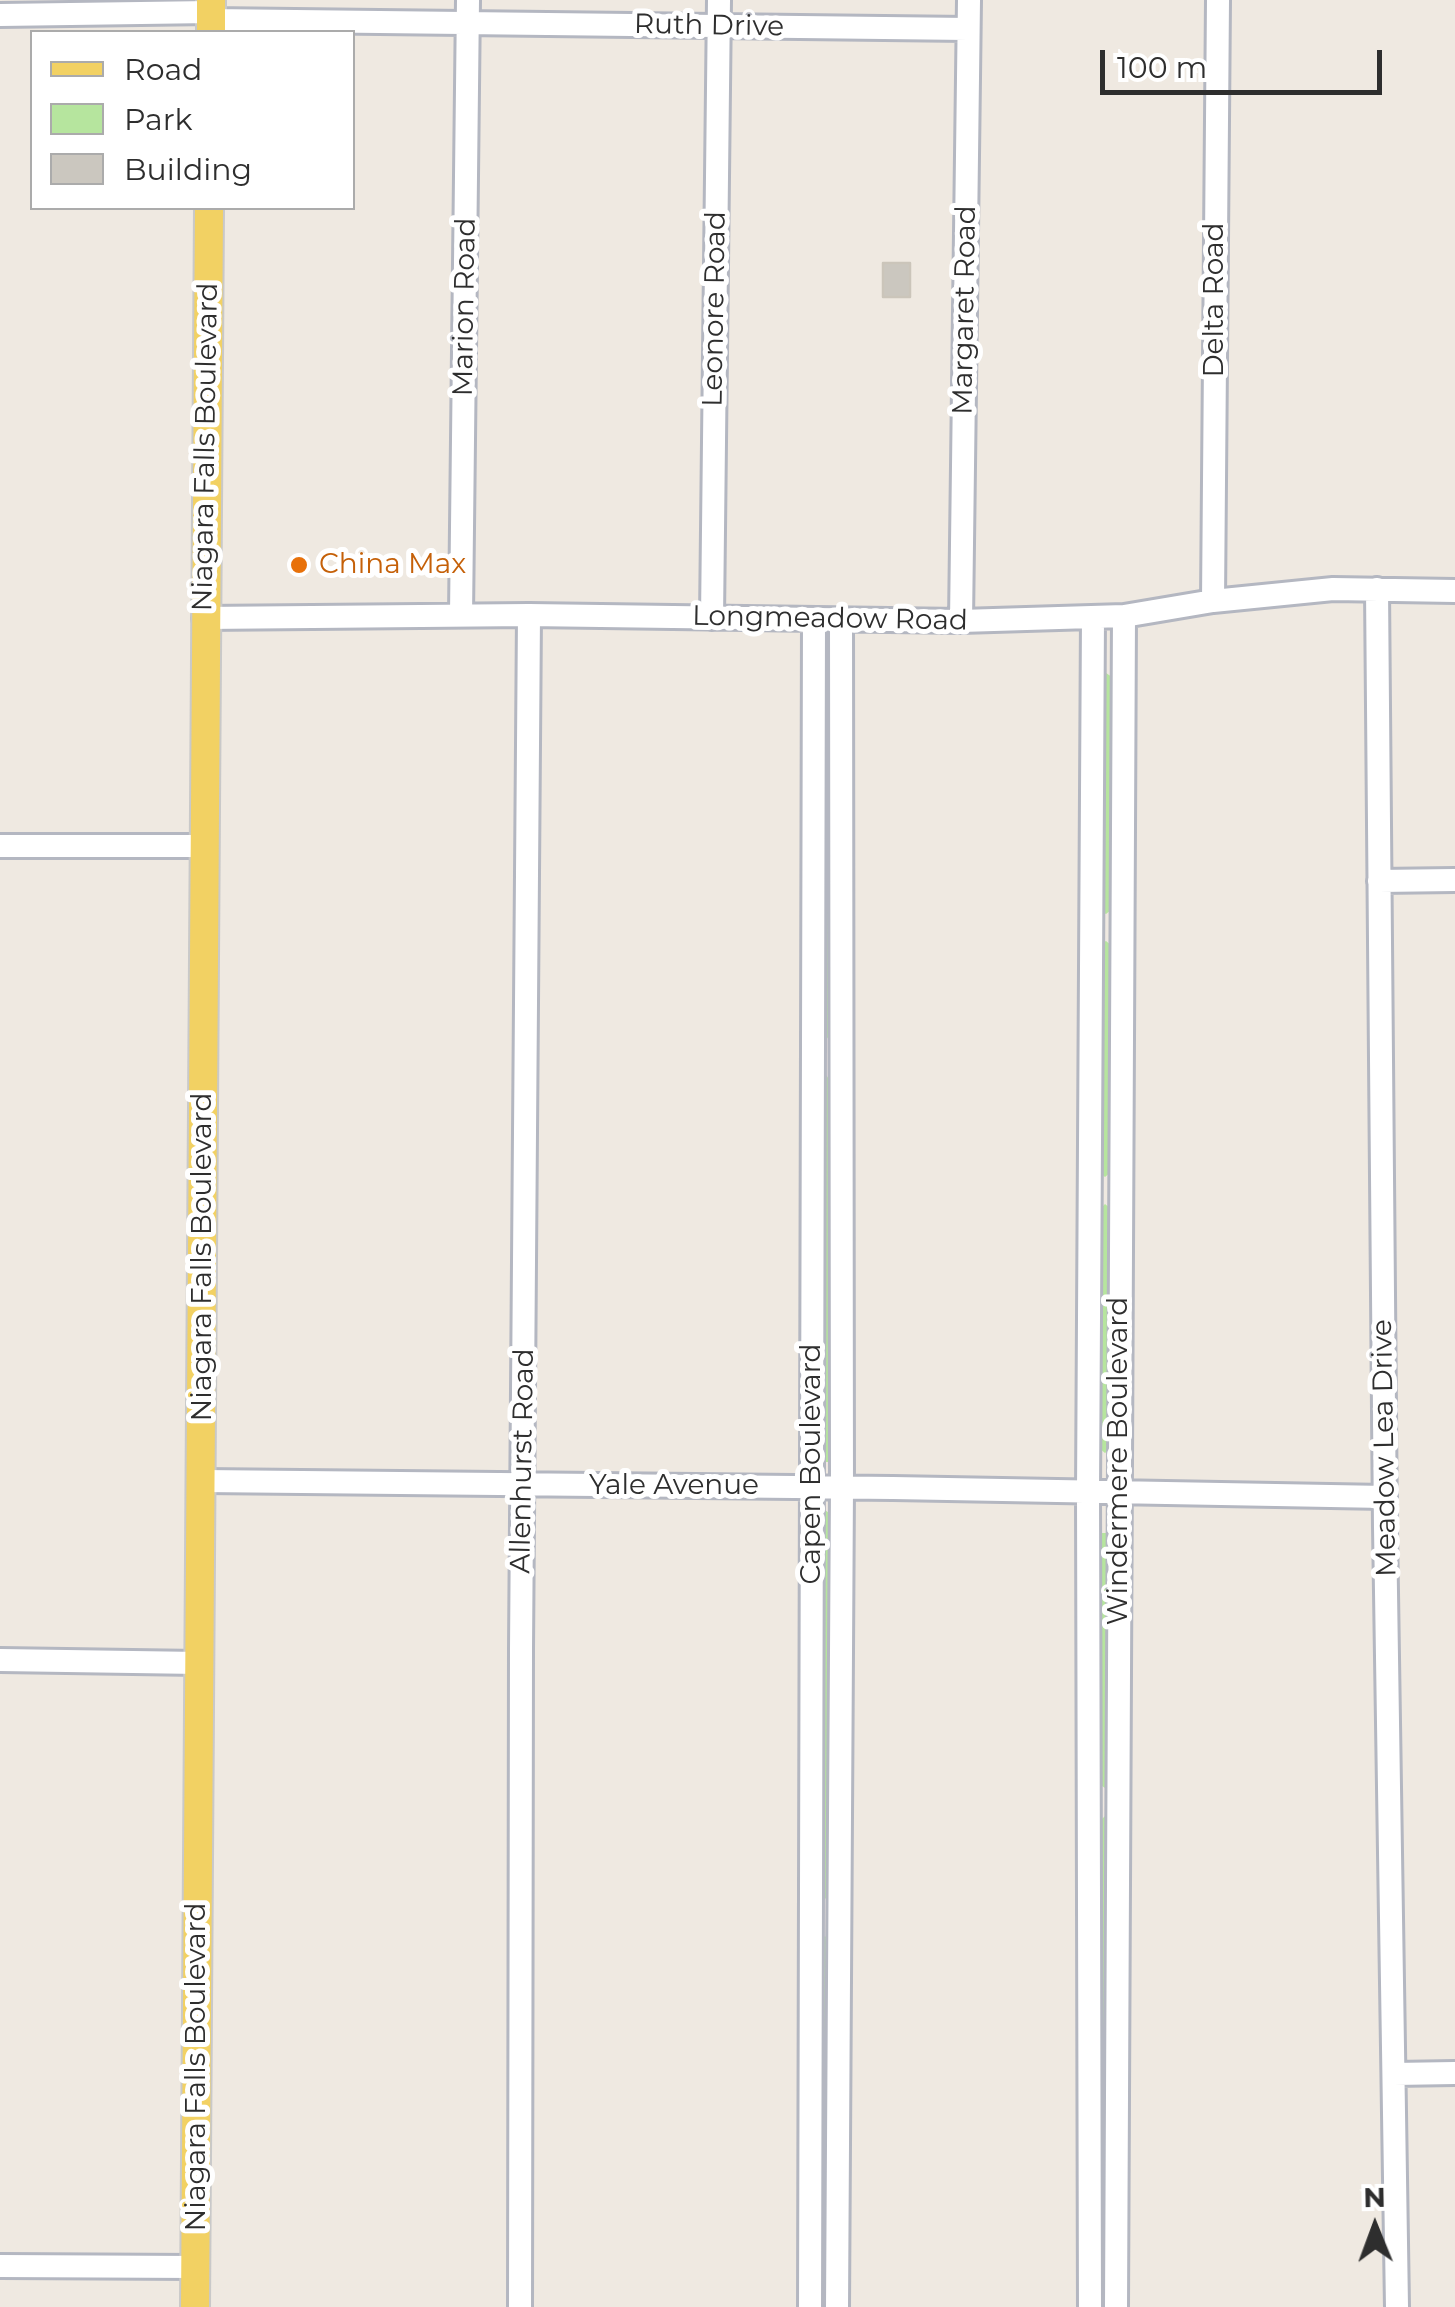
<!DOCTYPE html>
<html>
<head>
<meta charset="utf-8">
<style>
	body { margin:0 }
	#map { position:relative; width:1455px; height:2307px; overflow:hidden; background:#efe9e1; font-family:Montserrat,sans-serif }
	canvas { display:block }
	.legend { position:absolute; left:30px; top:30px; width:325px; height:180px; box-sizing:border-box; background:#fff; border:2px solid #ababab; margin:0; padding:12px 18px; list-style:none; font-size:30px; color:#2e2e2e }
	.legend li { display:flex; align-items:center; gap:20px; height:50px }
	.legend b { width:50px; border:2px solid #ababab }
	.north { position:absolute; left:1325px; top:2177px; width:100px; height:100px; -webkit-text-stroke:8px #fff; paint-order:stroke; rotate:359deg; font-size:28px; font-weight:700; line-height:40px; text-align:center; color:#2e2e2e }
	.north::after { content:''; display:block; margin:auto; width:35px; height:45px; background:#2e2e2e; clip-path:polygon(50% 0,100% 100%,50% 72%,0 100%) }
	.scale { position:absolute; left:1100px; top:50px; width:282px; height:45px; box-sizing:border-box; border:5px solid #2e2e2e; border-top:0; padding-left:12px; font-size:30px; line-height:35px; white-space:nowrap; color:#2e2e2e; -webkit-text-stroke:8px #fff; paint-order:stroke }
</style>
</head>
<body>
<div id="map">
<canvas width="1455" height="2307"></canvas>
<ul class="legend">
<li><b style="height:12px;background:#f2d163"></b>Road</li>
<li><b style="height:28px;background:#b6e59e"></b>Park</li>
<li><b style="height:28px;background:#cbc7bf"></b>Building</li>
</ul>
<div class="north">N</div>
<div class="scale">100 m</div>
</div>
<script>
const context = document.querySelector('canvas').getContext('2d');
context.lineJoin = 'round';
function paint(path, color) {
  context.fillStyle = color;
  context.fill(path, 'evenodd');
}
function poly(rows) {
  const path = new Path2D();
  for (const r of rows) {
    path.moveTo(r[0], r[1]);
    for (let i = 2; i < r.length; i += 2) path.lineTo(r[i], r[i + 1]);
  }
  return path;
}
function strokePath(path, color, width, dash) {
  context.strokeStyle = color;
  context.lineWidth = width;
  context.lineCap = dash ? 'butt' : 'round';
  context.setLineDash(dash || []);
  context.stroke(path);
}
function drawText(font, color, halo, rows, align = 'center') {
  context.font = font + ' Montserrat,sans-serif';
  context.lineWidth = 10;
  context.setLineDash([]);
  context.textBaseline = 'middle';
  context.strokeStyle = halo;
  context.fillStyle = color;
  for (const [text, x, y, turn = 0] of rows) {
    context.save();
    context.translate(x, y);
    context.rotate((+turn || 0) * Math.PI / 180);
    context.textAlign = isNaN(turn) ? turn : align;
    if (halo) context.strokeText(text, 0, 0);
    context.fillText(text, 0, 0);
    context.restore();
  }
}
const green = poly([
	[826,648,830,651,829,1036,826,1040,823,1039],
	[1106,673,1112,677,1111,910,1106,914,1102,912,1102,674],
	[1106,941,1112,946,1111,1172,1105,1177,1099,1172,1102,943],
	[826,1075,829,1079,829,1462,822,1462,823,1076],
	[1105,1204,1111,1209,1111,1448,1105,1453,1099,1448,1100,1209],
	[825,1510,829,1513,828,1896,825,1899,821,1896,823,1511],
	[1101,1533,1109,1533,1108,1787,1105,1788,1099,1784],
	[1105,1816,1109,1817,1108,2071,1104,2073,1099,2068,1100,1821],
	[825,1936,828,1939,828,2307,821,2307,821,1939]
]);
const building = poly([
	[883,263,910,263,910,297,883,297,883,263]
]);
const minor = poly([
	[0,15,211,12],
	[211,20,968,29],
	[1377,589,1385,1527,1397,2307],
	[1213,601,1218,0],
	[461,615,468,0],
	[204,618,529,615,961,621,1124,616,1213,601,1333,589,1455,591],
	[712,618,719,0],
	[961,621,969,0],
	[0,846,203,846],
	[1379,881,1455,880],
	[203,1481,893,1488,1385,1497],
	[0,1660,199,1663],
	[1394,2074,1455,2073],
	[0,2266,196,2267],
	[520,2307,521,1648,529,615],
	[810,2307,814,620],
	[837,2307,842,1487,841,621],
	[1090,2307,1088,1492,1093,617],
	[1116,2307,1124,616]
]);
const major = poly([
	[211,32,211,0],
	[195,2307,209,208]
]);
const markers = [
	[299,565,10,"#e8710a"]
];
const streetNames = [
	["Ruth Drive",709,26,1],
	["Delta Road",1215,300,-90],
	["Marion Road",465,307,-89],
	["Leonore Road",715,309,-89],
	["Margaret Road",965,310,-89],
	["Niagara Falls Boulevard",206,447,-89],
	["Longmeadow Road",830,619,1],
	["Niagara Falls Boulevard",203,1257,-90],
	["Meadow Lea Drive",1385,1448,-91],
	["Allenhurst Road",523,1461,-89],
	["Windermere Boulevard",1119,1461,-90],
	["Capen Boulevard",812,1464,-90],
	["Yale Avenue",674,1486],
	["Niagara Falls Boulevard",197,2067,-90]
];
const foodNames = [
	["China Max",319,565]
];
paint(green, '#b6e59e');
paint(building, '#cbc7bf');
strokePath(building, '#cbc5ba', 2.5);
strokePath(minor, '#b4b7c1', 28);
strokePath(major, '#c9c9c9', 32);
strokePath(minor, '#fff', 22);
strokePath(major, '#f2d163', 28);
for (const [x, y, r, color] of markers) {
  const dot = new Path2D();
  dot.arc(x, y, r, 0, 2 * Math.PI);
  context.fillStyle = color;
  context.fill(dot);
  strokePath(dot, '#fff', 4);
}
drawText('28px', '#2e2e2e', '#fff', streetNames);
drawText('28px', '#c56008', '#fff', foodNames, 'left');
</script>
</body>
</html>
